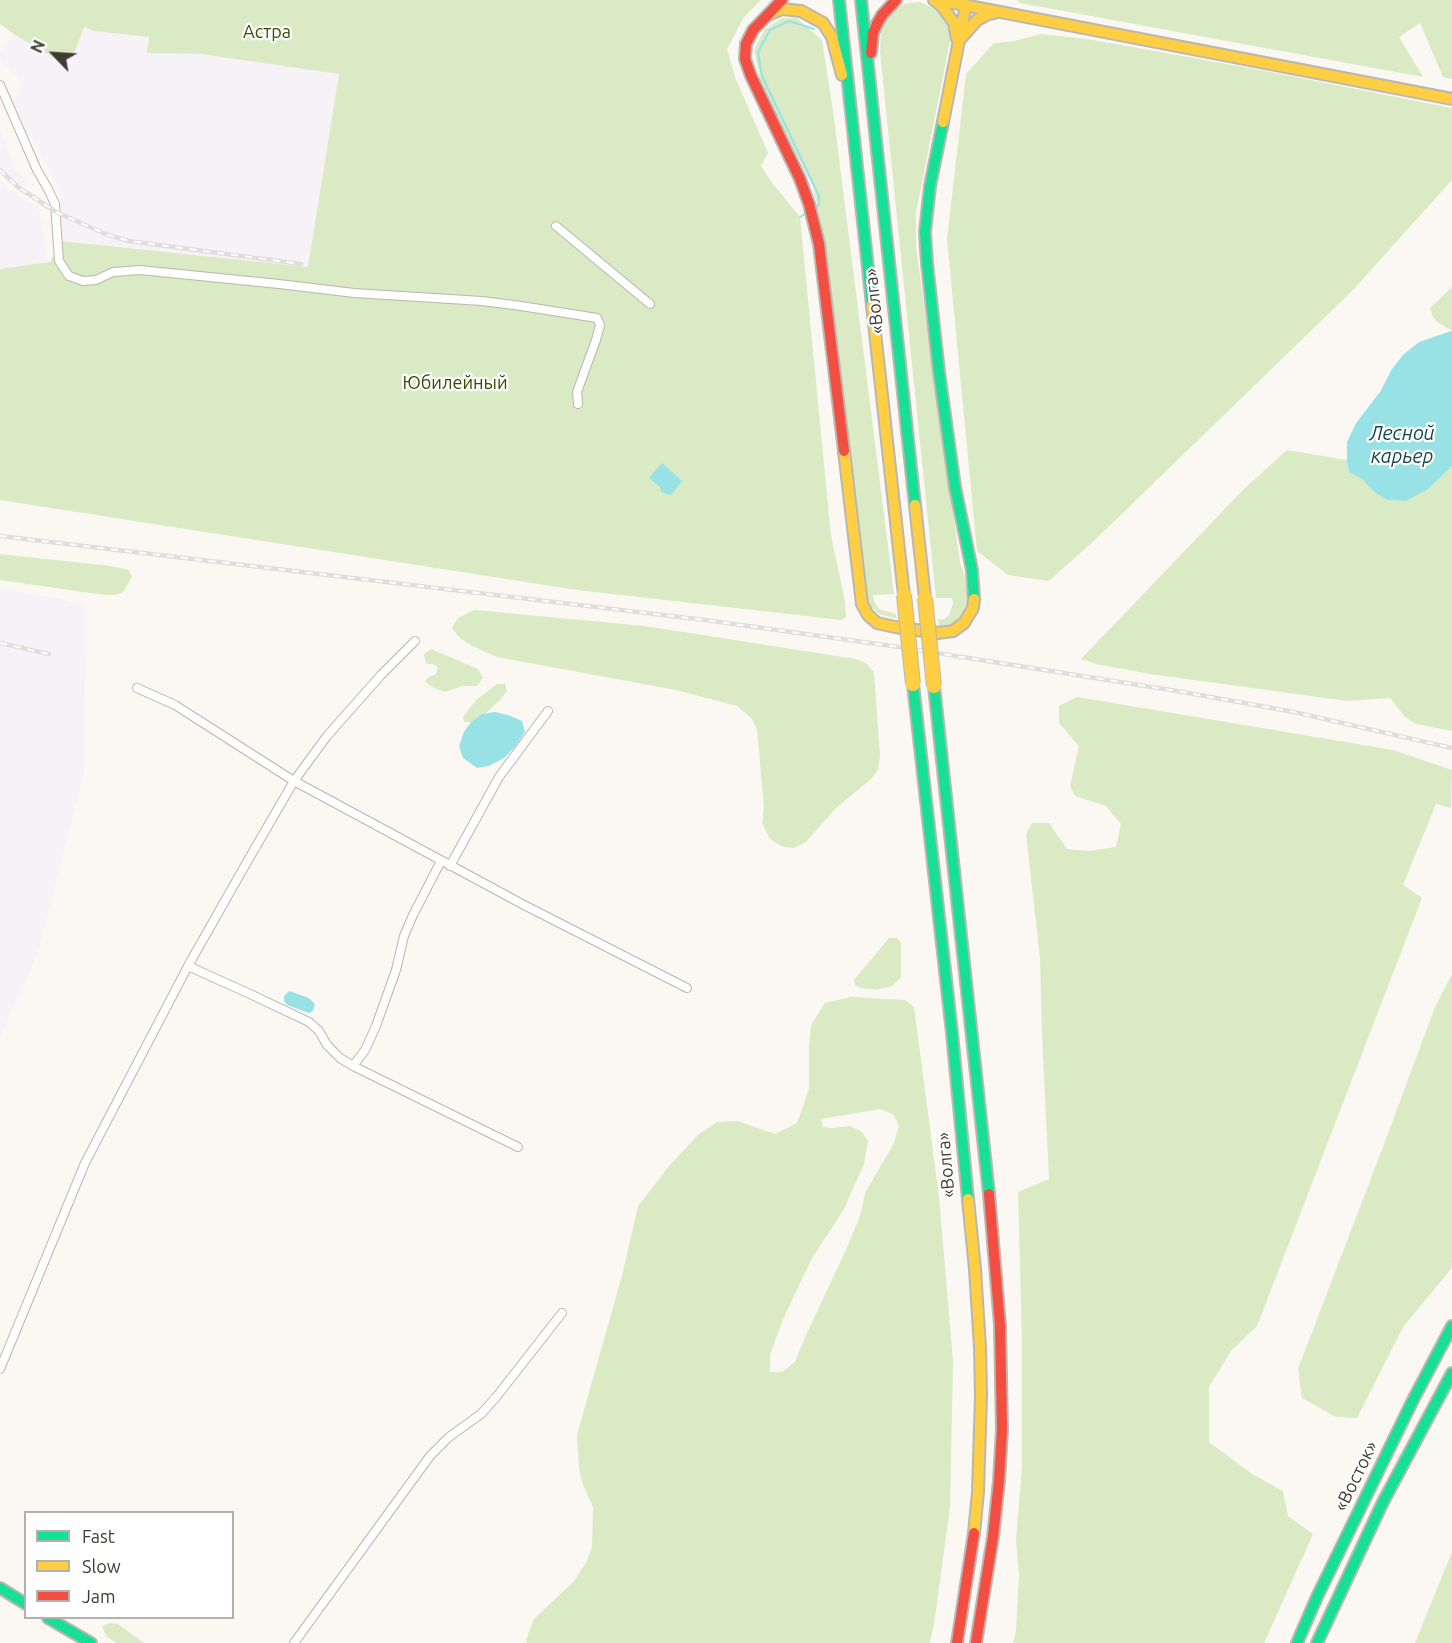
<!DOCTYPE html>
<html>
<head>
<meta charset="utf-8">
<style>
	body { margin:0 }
	#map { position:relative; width:1452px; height:1643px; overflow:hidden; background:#fbf8f4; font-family:Ubuntu,sans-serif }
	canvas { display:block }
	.legend { position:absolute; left:24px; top:1511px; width:210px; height:108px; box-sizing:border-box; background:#fff; border:2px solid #b3b1ae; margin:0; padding:8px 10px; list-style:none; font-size:18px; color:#403b34 }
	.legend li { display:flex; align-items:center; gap:12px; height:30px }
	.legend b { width:30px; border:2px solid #b3b1ae }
	.north { position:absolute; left:24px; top:24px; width:60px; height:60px; -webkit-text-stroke:4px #fff; paint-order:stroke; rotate:295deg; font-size:16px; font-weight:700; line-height:24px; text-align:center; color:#403b34 }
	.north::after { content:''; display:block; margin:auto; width:21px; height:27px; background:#403b34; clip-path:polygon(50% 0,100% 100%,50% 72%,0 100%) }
</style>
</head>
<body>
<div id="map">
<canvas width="1452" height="1643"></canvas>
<ul class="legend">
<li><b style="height:8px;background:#16e098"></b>Fast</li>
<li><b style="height:8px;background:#ffcf43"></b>Slow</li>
<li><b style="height:8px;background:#f24e42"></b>Jam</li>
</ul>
<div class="north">N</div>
</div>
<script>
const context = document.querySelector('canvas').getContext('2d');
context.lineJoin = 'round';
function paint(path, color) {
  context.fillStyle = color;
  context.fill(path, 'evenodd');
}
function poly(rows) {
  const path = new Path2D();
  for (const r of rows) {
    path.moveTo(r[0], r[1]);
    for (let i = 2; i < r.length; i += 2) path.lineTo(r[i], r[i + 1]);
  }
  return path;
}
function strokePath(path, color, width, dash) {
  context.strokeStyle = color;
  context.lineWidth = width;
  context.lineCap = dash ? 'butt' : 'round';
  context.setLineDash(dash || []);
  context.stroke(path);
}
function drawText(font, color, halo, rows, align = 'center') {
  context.font = font + ' Ubuntu,sans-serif';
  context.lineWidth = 4.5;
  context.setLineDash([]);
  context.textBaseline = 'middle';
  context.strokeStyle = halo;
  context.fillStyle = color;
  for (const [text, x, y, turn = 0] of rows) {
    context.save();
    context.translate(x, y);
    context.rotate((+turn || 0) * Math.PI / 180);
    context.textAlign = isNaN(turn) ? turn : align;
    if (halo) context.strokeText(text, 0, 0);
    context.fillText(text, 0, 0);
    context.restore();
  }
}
const industrial = poly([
	[84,27,94,31,149,37,148,53,201,54,339,73,308,267,61,241,59,190,12,102,23,82,0,60,0,51,15,35,60,61,75,51],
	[0,130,18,173,29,181,26,188,8,176,0,167],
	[0,181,11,191,38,206,44,232,47,263,0,269],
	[0,588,85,604,84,772,38,952,0,1038]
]);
const green = poly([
	[0,0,761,0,744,17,727,49,735,77,768,153,761,166,773,184,800,217,831,536,845,601,846,618,841,620,577,590,0,500,0,269,50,262,61,241,308,267,339,74,201,54,147,53,149,37,94,31,84,27,75,51,60,61,15,35,0,24],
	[1017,0,1452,0,1452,79,1443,77,1420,23,1399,37,1423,77,1020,3],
	[920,2,937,10,944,18,949,31,950,41,916,213,916,247,960,562,968,587,967,602,962,614,954,623,939,626,938,619,944,619,949,615,953,604,952,598,936,598,880,52,881,29,885,20,892,12,902,5,909,3],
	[782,18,797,18,822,40,834,118,894,594,873,595,874,601,879,609,896,614,897,619,879,614,869,605,866,598,825,242,813,187,778,118,760,78,754,50,764,30],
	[1041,34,1088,39,1255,69,1452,108,1452,180,1352,291,1096,539,1049,581,1008,575,977,551,947,239,966,74,994,43,1014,41],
	[1452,287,1452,331,1437,322,1433,317,1430,308],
	[1287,450,1347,460,1350,472,1362,479,1374,492,1387,500,1406,501,1452,466,1452,731,1416,724,1405,717,1390,698,1347,701,1150,674,1096,664,1081,659,1243,490],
	[0,554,111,566,129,570,132,577,123,592,115,595,104,595,0,580],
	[474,610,645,626,856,659,866,663,874,672,880,756,878,770,870,780,836,808,806,842,794,848,783,847,770,839,762,823,764,807,757,730,752,719,737,706,676,690,497,657,472,646,460,638,452,628,458,618],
	[431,649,478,669,483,678,477,686,462,686,445,692,434,688,425,682,428,677,436,674,438,667,433,664,427,664,425,660,424,654],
	[497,684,505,684,507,691,501,699,486,713,482,714,471,722,464,722,463,717,476,700],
	[1077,697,1393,750,1452,770,1451,808,1436,804,1403,885,1422,898,1257,1326,1231,1351,1209,1387,1209,1442,1252,1474,1283,1491,1288,1516,1313,1534,1264,1643,1013,1643,1016,1630,1019,1576,1016,1540,1022,1467,1022,1342,1018,1192,1049,1179,1042,1035,1040,958,1026,834,1032,823,1049,823,1067,849,1089,851,1116,847,1121,824,1106,806,1075,796,1070,786,1079,746,1059,723,1059,706],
	[889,938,897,938,901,943,901,977,892,986,876,990,860,988,855,985,854,980],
	[1452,974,1452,1262,1451,1269,1403,1327,1357,1418,1336,1417,1302,1398,1298,1369,1383,1147,1435,1007],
	[851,997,905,1000,914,1007,939,1197,953,1361,950,1508,934,1624,930,1643,527,1643,526,1640,534,1619,573,1582,586,1563,592,1547,593,1507,582,1482,579,1468,577,1435,623,1272,638,1206,669,1166,699,1134,717,1122,737,1121,775,1134,797,1123,809,1089,809,1047,811,1025,825,1003],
	[880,1109,893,1114,899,1126,893,1145,865,1193,860,1216,846,1250,806,1335,795,1362,782,1372,770,1372,770,1354,784,1317,811,1260,844,1209,864,1164,868,1141,862,1132,850,1126,832,1128,823,1127,821,1119],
	[1452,1552,1452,1643,1415,1643],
	[110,1623,118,1624,144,1643,116,1643,106,1636,102,1626]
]);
const water = poly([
	[1451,331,1452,331,1452,466,1428,489,1406,501,1387,500,1374,492,1362,479,1349,472,1347,460,1347,442,1356,423,1380,392,1392,369,1403,355,1419,342],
	[662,463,682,481,671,495,661,492,660,487,649,478],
	[495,712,508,715,522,721,525,732,515,747,504,758,489,766,477,768,463,758,459,746,464,732,471,722,482,714],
	[289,991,309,998,315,1004,313,1011,309,1013,287,1005,284,1001,284,996]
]);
const stream = poly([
	[813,209,819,205,819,196,762,76,758,52,770,30,789,21,814,29],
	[800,217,808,212]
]);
const street = poly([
	[0,85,37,170,48,189,55,204,59,261,69,276,83,281,96,280,113,272,140,270,279,284,354,293,482,301,521,306,597,318,600,325,596,340,577,392,578,404],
	[556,226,650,304],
	[137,688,175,705,294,781,524,905,687,988],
	[450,866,499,777,548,711],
	[188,966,250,994,309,1022,319,1031,327,1045,340,1058,353,1066,518,1147],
	[353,1066,365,1050,376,1026,396,970,404,936,413,915,441,861],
	[0,1369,85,1163,188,966,247,862,294,781,327,736,381,675,415,641],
	[294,1643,430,1456,449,1437,481,1414,497,1396,562,1313]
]);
const fast = poly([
	[839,0,872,305],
	[861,0,915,505],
	[943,122,930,186,925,232,927,263,939,372,955,487,972,570,974,599],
	[913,684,952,1033,968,1199],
	[934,686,989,1194],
	[0,1588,26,1604],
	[48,1618,91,1643],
	[1297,1643,1317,1597,1412,1402,1452,1326],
	[1317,1643,1383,1502,1452,1373]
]);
const slow = poly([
	[934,0,942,6,954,23,957,39],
	[938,0,1452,99],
	[770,14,782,9,801,11,823,23,832,37,842,75],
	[962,37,977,20,988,14,994,13],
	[943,122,966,5],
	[872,305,904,595],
	[844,451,862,604,868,615,877,623,895,627,938,633,953,631,964,623,973,608,974,599],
	[915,505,925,598],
	[968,1199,975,1269,980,1347,981,1395,978,1492,974,1533]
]);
const jam = poly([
	[782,0,753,30,746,44,745,59,751,76,800,179,809,204,819,244,844,451],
	[871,53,873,33,877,24,882,15,896,0],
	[957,1643,974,1533],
	[976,1643,993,1537,999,1481,1002,1430,1000,1325,989,1194]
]);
const rail = poly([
	[0,170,18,187,56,212,108,235,129,241,301,264],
	[0,536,705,620,899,647,1177,691,1294,712,1452,748],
	[0,643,49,654]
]);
const slowBridge = poly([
	[904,595,913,684],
	[925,598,934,686]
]);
const parkNames = [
	["Астра",267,32],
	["Юбилейный",455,383]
];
const streetNames = [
	["«Волга»",874,301,-96],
	["«Волга»",946,1165,-95],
	["«Восток»",1356,1476,-64]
];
const waterNames = [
	["Лесной",1402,433],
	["карьер",1402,456]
];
paint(industrial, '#f7f1f8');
paint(green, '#d9eac5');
paint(water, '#98e2e6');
strokePath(stream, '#98e2e6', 2);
strokePath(street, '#bab6b1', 10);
strokePath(fast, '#bab6b1', 14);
strokePath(slow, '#bab6b1', 14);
strokePath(jam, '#bab6b1', 14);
strokePath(street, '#fefefd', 8);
strokePath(fast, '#16e098', 10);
strokePath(slow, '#ffcf43', 10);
strokePath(jam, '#f24e42', 10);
strokePath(rail, '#dfdedd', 4.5);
strokePath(rail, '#fff', 2, [7]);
strokePath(slowBridge, '#bab6b1', 16, []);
strokePath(slowBridge, '#ffcf43', 14);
drawText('18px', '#324e01', '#fff', parkNames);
drawText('18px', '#403b34', '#fff', streetNames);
drawText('italic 20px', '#17474b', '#fff', waterNames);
</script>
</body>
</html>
